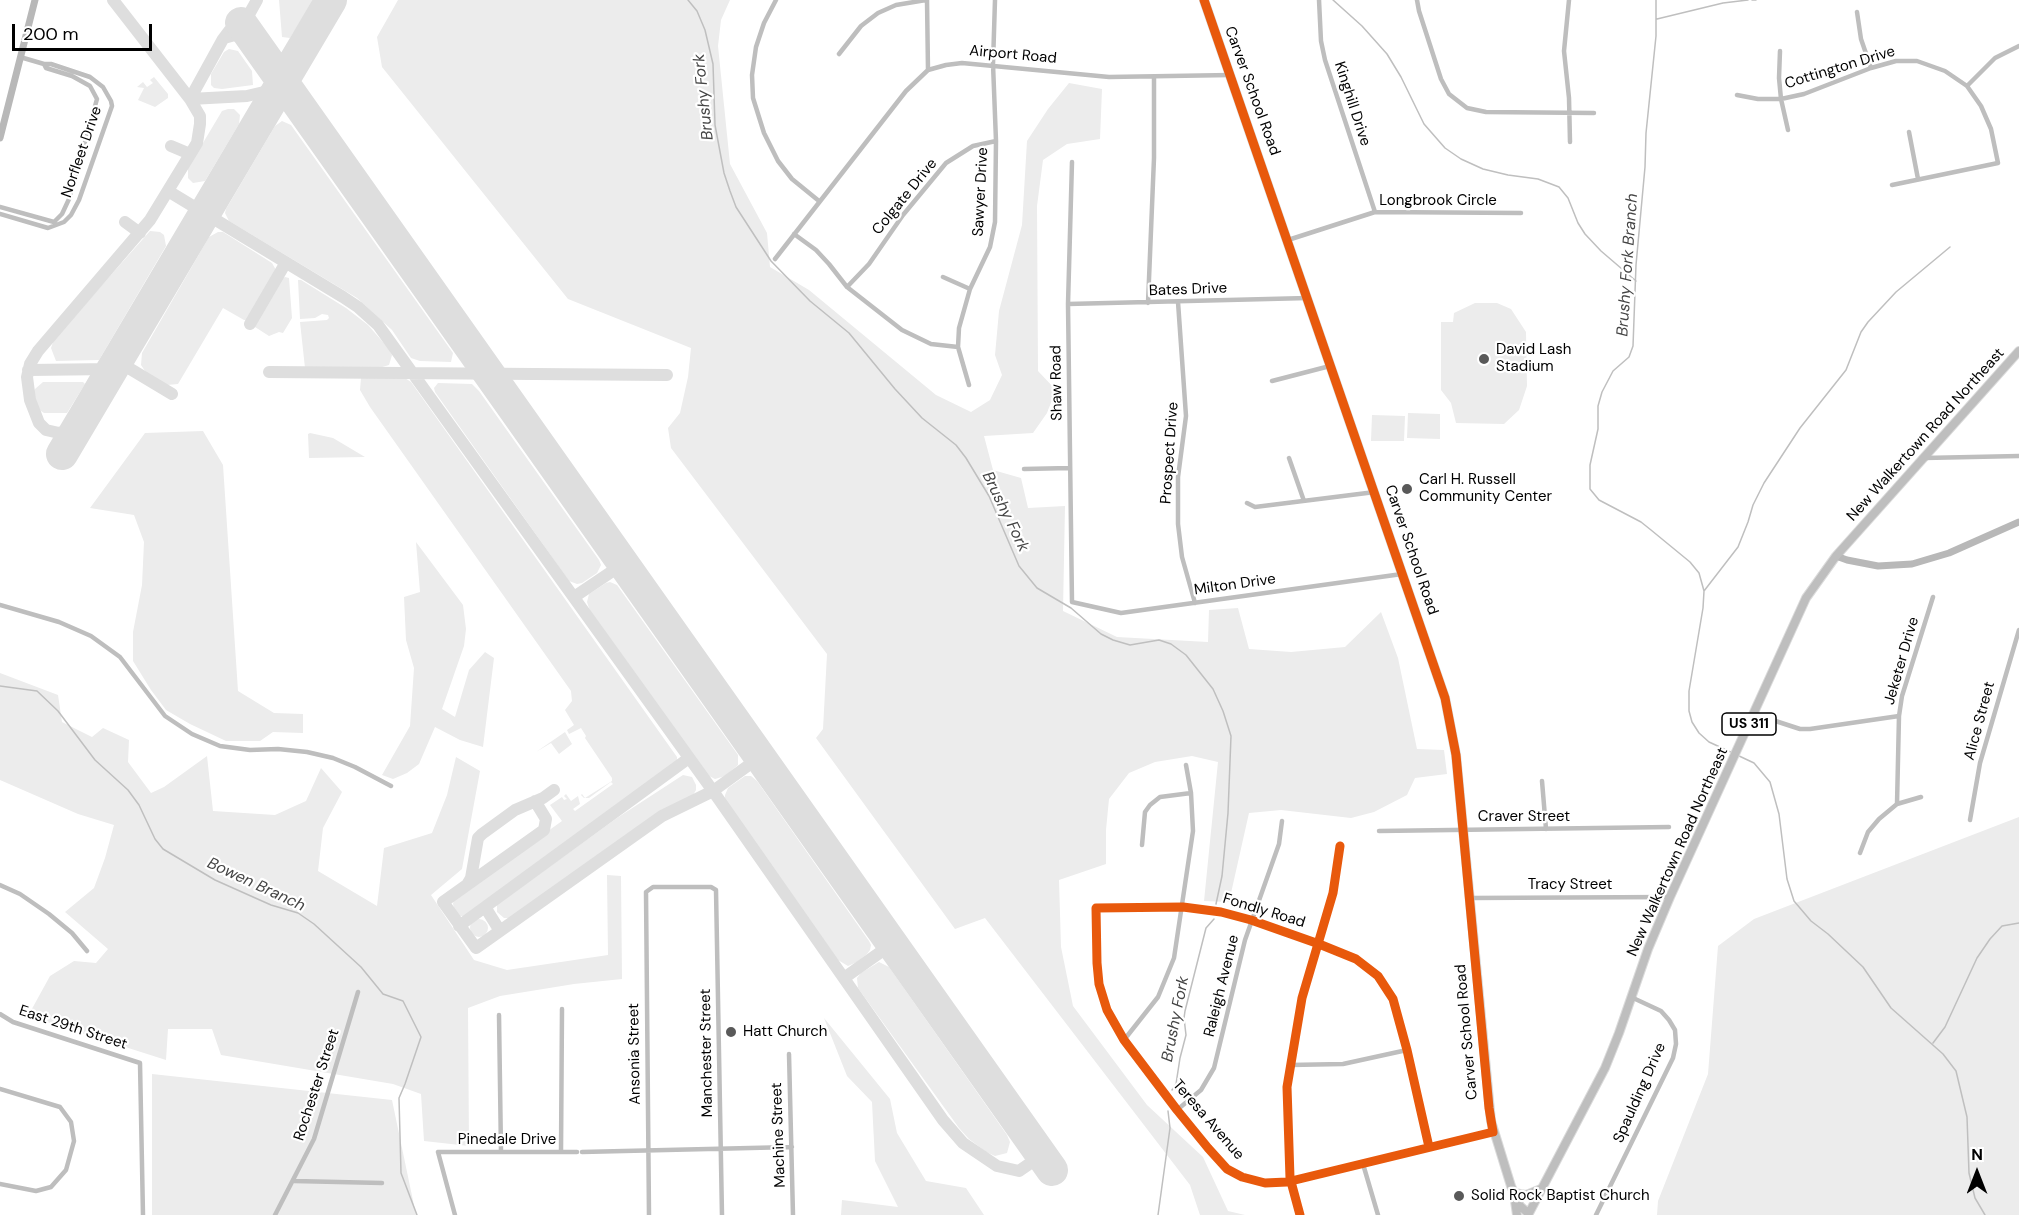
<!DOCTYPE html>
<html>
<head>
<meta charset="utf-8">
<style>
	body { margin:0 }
	#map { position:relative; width:2019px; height:1215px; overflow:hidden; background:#fff; font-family:"DM Sans",sans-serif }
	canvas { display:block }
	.north { position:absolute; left:1947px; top:1143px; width:60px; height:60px; -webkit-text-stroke:4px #fff; paint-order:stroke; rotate:0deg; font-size:16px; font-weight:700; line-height:24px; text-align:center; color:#000 }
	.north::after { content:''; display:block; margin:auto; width:21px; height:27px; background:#000; clip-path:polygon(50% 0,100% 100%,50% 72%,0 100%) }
	.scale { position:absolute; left:12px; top:24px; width:140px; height:27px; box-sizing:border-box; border:3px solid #000; border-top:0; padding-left:8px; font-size:18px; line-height:21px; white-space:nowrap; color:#000; -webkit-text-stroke:4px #fff; paint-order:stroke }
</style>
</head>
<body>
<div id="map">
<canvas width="2019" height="1215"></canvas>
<div class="north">N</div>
<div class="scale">200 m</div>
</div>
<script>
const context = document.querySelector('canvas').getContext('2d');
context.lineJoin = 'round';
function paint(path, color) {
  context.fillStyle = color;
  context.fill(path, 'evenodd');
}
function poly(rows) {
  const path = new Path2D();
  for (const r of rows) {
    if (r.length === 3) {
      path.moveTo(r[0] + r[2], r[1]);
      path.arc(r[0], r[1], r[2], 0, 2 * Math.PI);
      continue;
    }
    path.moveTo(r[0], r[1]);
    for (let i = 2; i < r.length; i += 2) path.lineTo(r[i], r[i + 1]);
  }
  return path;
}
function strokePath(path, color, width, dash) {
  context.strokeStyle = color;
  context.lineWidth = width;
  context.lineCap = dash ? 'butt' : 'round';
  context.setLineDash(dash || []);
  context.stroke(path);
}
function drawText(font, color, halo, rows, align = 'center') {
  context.font = font + ' "DM Sans",sans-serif';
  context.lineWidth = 4.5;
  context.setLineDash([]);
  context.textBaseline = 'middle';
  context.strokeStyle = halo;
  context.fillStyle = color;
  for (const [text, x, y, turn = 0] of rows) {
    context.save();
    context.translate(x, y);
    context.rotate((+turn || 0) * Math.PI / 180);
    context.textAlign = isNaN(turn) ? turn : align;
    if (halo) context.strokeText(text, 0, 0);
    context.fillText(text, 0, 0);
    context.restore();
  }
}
const green = poly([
	[279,0,314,0,290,38,282,37],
	[398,0,730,0,721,20,718,46,730,164,767,233,770,267,809,290,936,395,971,412,990,400,1002,375,995,355,999,311,1022,225,1027,141,1048,109,1069,83,1102,89,1100,139,1067,144,1043,160,1037,206,1038,371,1056,390,1047,413,1033,433,984,436,993,470,1021,478,1028,508,1065,506,1063,611,1117,637,1208,642,1209,610,1238,608,1249,649,1291,652,1345,647,1381,612,1398,658,1417,749,1444,750,1447,774,1415,778,1407,795,1374,812,1351,818,1281,810,1249,813,1229,902,1204,901,1218,762,1192,756,1155,762,1129,773,1109,799,1106,830,1106,864,1059,880,1061,947,1073,1006,1147,1105,1203,1157,1228,1211,1245,1215,1200,1215,1190,1185,985,918,955,929,816,738,823,729,827,654,671,448,668,428,680,413,688,377,691,348,568,299,382,67,377,37],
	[229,49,238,51,252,71,253,85,222,89,214,88,211,85,211,74,224,52],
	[154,77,168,94,168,98,155,107,138,100,144,88,137,87,143,82,147,87,153,83,150,80],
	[228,109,234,109,240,115,239,124,205,181,193,183,188,178,188,168,222,111],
	[282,121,291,125,453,353,451,362,420,361,411,358,392,330,357,298,229,221,225,213,226,209,275,126],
	[150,231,160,232,164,235,166,246,99,360,56,361,51,348,54,339],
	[218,232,223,232,272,263,276,270,248,320,244,320,223,308,178,384,167,385,147,374,141,365,142,353,209,237],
	[285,277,289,278,292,318,283,333,279,332,269,336,255,327,254,323,280,280],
	[298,280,301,280,346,308,368,325,389,349,392,355,389,365,379,368,305,368,300,322,327,320,329,318,328,315,322,314,315,318,300,319],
	[1475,303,1497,303,1511,309,1526,332,1527,386,1519,410,1504,424,1456,423,1451,403,1441,390,1441,322,1453,322,1454,313],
	[365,376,402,376,411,382,677,757,677,763,670,772,466,916,460,916,454,912,453,903,457,896,562,821,550,805,562,797,564,800,567,799,564,796,566,794,571,801,578,796,580,804,573,809,575,811,613,784,611,782,589,798,584,798,581,795,582,794,585,798,612,781,612,778,585,738,586,736,581,728,569,734,567,730,574,725,565,710,572,701,571,691,370,407,360,390,361,378],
	[43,382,83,382,85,384,67,413,44,413,38,409,34,394,35,389],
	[438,383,472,384,479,391,599,560,601,565,597,573,582,583,577,584,569,581,435,392,434,388],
	[1408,413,1440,414,1440,439,1407,438],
	[1372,415,1405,416,1404,441,1371,441],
	[203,431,223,465,238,691,274,713,303,714,303,733,273,732,260,741,226,741,190,724,166,710,151,690,133,661,133,632,142,585,144,542,134,515,90,508,145,433],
	[310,433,333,438,365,457,309,458,308,434],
	[416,542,463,605,466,629,464,646,442,709,455,717,469,670,485,652,494,658,483,747,460,740,435,727,419,764,407,773,393,779,382,775,410,726,414,668,406,640,404,597,420,592],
	[610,582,617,585,738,755,738,765,725,776,715,779,707,775,590,611,587,602,589,594,606,583],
	[0,673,58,695,62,722,92,737,103,728,129,740,128,762,151,793,164,787,207,756,213,811,275,815,306,801,321,768,342,792,323,828,318,871,377,906,384,848,432,833,447,795,456,757,480,771,462,869,431,895,474,960,507,970,608,955,607,875,621,876,622,979,574,984,500,996,468,1008,469,1146,424,1141,421,1094,393,1084,221,1055,212,1029,168,1029,166,1060,28,1016,50,976,74,961,96,963,108,949,65,912,94,888,105,858,114,825,78,814,0,780],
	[565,732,572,744,559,754,551,743,536,752],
	[683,775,692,777,696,785,696,790,692,797,647,820,510,918,504,918,497,912,497,905,502,901,617,818],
	[745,776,751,776,757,781,869,941,871,945,870,950,867,954,857,962,848,966,838,960,725,801,725,795,728,788],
	[2019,817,2019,1215,1657,1215,1658,1201,1708,1074,1718,946,1754,919],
	[479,928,9],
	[879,962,889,967,1007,1135,1010,1142,1007,1153,995,1156,986,1152,969,1139,959,1128,858,988,857,978,861,973],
	[824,1018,890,1099,897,1133,926,1181,966,1188,984,1215,841,1215,842,1200,898,1207,875,1161,872,1102,847,1076],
	[152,1074,392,1100,416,1215,152,1215]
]);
const stream = poly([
	[688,0,697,11,705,30,713,64,715,125,724,173,730,191,736,207,771,261,810,301,849,333,895,389,922,418,956,445,966,458,989,496,1019,566,1037,588,1071,608,1101,634,1113,640,1130,645,1159,640,1171,644,1186,655,1213,689,1223,711,1231,736,1228,813,1222,876,1216,904],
	[1333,0,1362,26,1387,54,1401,77,1424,124,1445,148,1461,159,1483,169,1508,175,1538,179,1559,187,1568,198,1578,223,1585,234,1601,251,1636,281],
	[1656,0,1656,36,1646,133,1645,167,1636,265,1633,346,1629,357,1613,371,1602,392,1598,406,1598,429,1590,465,1590,489,1599,500,1641,522,1651,530,1690,562,1699,573,1704,591,1703,608,1689,691,1689,711,1692,722,1699,733,1709,742,1733,753],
	[1752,0,1756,0],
	[1657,19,1723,3,1748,0],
	[1704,591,1738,547,1748,522,1753,505,1764,483,1800,428,1846,370,1861,332,1868,322,1896,292,1950,247],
	[0,686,37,691,58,711,95,760,128,790,139,805,155,839,163,849,215,880,271,905,298,913,314,924,361,967,383,994,403,1001,421,1037,405,1084,399,1098,401,1173,417,1215],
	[1737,755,1754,763,1770,782,1779,814,1787,879,1794,901,1811,921,1828,934,1863,967,1891,1008,1943,1054,1956,1071,1967,1117,1969,1173,1975,1198,1985,1215],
	[1933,1043,1945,1027,1977,958,1990,939,2002,926,2019,923],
	[1172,1090,1176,1084,1180,1058,1186,1035,1184,1018,1185,1011,1206,928,1214,919],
	[1158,1215,1170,1128,1168,1111]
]);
const taxiway = poly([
	[113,0,190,99,247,96,268,91,282,83],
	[224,38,235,35,254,42],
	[263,95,275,95,288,101,305,115],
	[171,146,190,154],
	[168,191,343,297,358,307,378,325,713,791,943,1120,963,1143,997,1166,1019,1171,1042,1155],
	[125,222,140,233],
	[250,324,285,264],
	[117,361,172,394],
	[28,370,112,369],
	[269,372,667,375],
	[80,423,69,431,59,433,46,430,39,423,30,400,27,377,30,364,38,351,150,220,197,143,200,124,200,116,190,99,223,39,229,31,247,18,257,0],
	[574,597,623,564],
	[535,801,546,819,544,830,443,902,476,948,662,816,713,791,760,757],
	[468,883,471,878,478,838,482,834,515,810,543,798,554,790],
	[485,907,500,931],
	[459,926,689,758],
	[844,978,892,944]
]);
const runway = poly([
	[241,23,1052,1170],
	[62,454,331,0]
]);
const street = poly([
	[776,0,764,23,756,47,752,75,753,98,764,133,778,161,792,179,819,201],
	[927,0,928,70],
	[1319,0,1321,41,1325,60,1375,212],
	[1417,0,1419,11,1441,79,1449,94,1467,108,1486,112,1594,113],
	[1569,0,1564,51,1569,98,1570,142],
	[1857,12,1861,39,1871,68],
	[1780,51,1779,78,1781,99,1788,130],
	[839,54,861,26,878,13,896,5,926,0],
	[1967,86,1995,58,2019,46],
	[1737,95,1758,99,1781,99,1804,94,1871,68,1896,61,1917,61,1945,71,1967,86,1981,106,1991,129,1998,163,1892,185],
	[1909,132,1918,179],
	[1072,162,1068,304,1072,602,1121,613,1402,574],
	[0,207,54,222,62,214,69,199,97,99,90,86,72,76,46,68,44,64],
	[0,214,48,228,64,222,71,215,79,200,112,106,111,101,103,87,90,77,51,64,44,64,20,57],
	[794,234,816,250,829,264,847,287,902,330,931,344,958,347],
	[1288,240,1375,212,1521,213],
	[775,259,906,91,928,70,946,65,962,63,1109,77,1231,75],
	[943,277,970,289],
	[847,287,869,264,903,215,946,163,973,146,996,141],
	[1178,302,1186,416,1178,477,1178,524,1182,557,1195,603],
	[1148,303,1154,158,1154,78],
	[1068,304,1308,298],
	[1272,381,1330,366],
	[969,385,958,347,959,328,970,289,990,247,995,222,996,141,993,64,995,0],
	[1289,458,1304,501],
	[1924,458,2019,456],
	[1024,469,1070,468],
	[1247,503,1255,507,1375,492],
	[0,605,59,622,91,636,120,657,165,716,192,734,220,746,250,750,278,749,307,752,333,758,355,767,391,786],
	[1754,714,1800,729,1810,729,1899,716],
	[1542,781,1546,829],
	[1897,804,1899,716,1902,696,1933,597],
	[1970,820,1980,763,2019,630],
	[1379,831,1669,827],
	[1142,845,1145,812,1150,805,1160,797,1191,793],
	[1860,853,1868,832,1879,819,1897,804,1921,797],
	[0,885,20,894,49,914,72,933,87,951],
	[1470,898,1670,897],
	[0,1014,13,1022,140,1063,143,1215],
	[499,1015,501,1152],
	[1124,1040,1158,997,1174,958,1193,831,1191,793,1186,765],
	[789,1054,793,1215],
	[1290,1065,1343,1064,1407,1050],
	[0,1089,60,1107,71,1122,74,1141,66,1170,51,1187,36,1191,0,1184],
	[1177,1110,1201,1090,1214,1068,1245,940,1279,844,1282,821],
	[1429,1147,1407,1050,1393,999,1383,982,1365,965,1319,944,1251,920,1221,912,1183,907,1096,908,1098,974,1103,998,1113,1024,1177,1110,1221,1163,1236,1174,1258,1182,1287,1182,1493,1132],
	[561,1152,562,1009],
	[582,1152,792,1147],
	[1363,1164,1378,1215],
	[294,1181,382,1183],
	[275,1215,314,1139,358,992],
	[455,1215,438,1152,577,1152],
	[649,1215,646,892,653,887,711,887,716,890,722,1215],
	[1300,1215,1290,1178,1287,1087,1302,998,1333,893,1340,846],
	[1596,1215,1673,1058,1676,1044,1675,1030,1669,1020,1661,1011,1631,997]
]);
const secondary = poly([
	[0,138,35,0],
	[1836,556,1847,560,1878,566,1912,564,1949,553,2019,522]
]);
const primary = poly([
	[1204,0,1445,698,1456,755,1491,1121,1511,1186,1520,1206,1528,1213],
	[1514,1193,1526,1195,1543,1188],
	[1515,1201,1517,1215],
	[1528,1215,1605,1068,1619,1033,1648,949,1670,897,1806,598,1836,556,2019,351]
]);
const cycleway = poly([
	[1204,0,1445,698,1456,755,1489,1108,1493,1132,1287,1182,1265,1183,1242,1177,1227,1169,1208,1148,1177,1110,1124,1040,1107,1010,1099,984,1097,963,1096,908,1183,907,1221,912,1251,920,1319,944,1356,959,1378,976,1393,999,1407,1050,1429,1147],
	[1300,1215,1290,1178,1287,1087,1302,998,1333,893,1340,846]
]);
const markers = [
	[1484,359,6,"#595959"],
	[1407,489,6,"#595959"],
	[731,1032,6,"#595959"],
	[1459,1196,6,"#595959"]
];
const shields = [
	[1749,724,54]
];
const shieldNames = [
	["US 311",1749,724]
];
const streetNames = [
	["Airport Road",1013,55,5],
	["Cottington Drive",1840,68,-17],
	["Carver School Road",1252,91,70],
	["Kinghill Drive",1352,104,72],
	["Norfleet Drive",82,152,-71],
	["Sawyer Drive",981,192,-87],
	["Colgate Drive",905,197,-51],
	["Longbrook Circle",1438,201],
	["Bates Drive",1188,290,-2],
	["Shaw Road",1057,383,-91],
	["New Walkertown Road Northeast",1926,435,-48],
	["Prospect Drive",1170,453,-86],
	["Carver School Road",1411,550,71],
	["Milton Drive",1235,585,-8],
	["Jeketer Drive",1902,661,-74],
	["Alice Street",1980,721,-75],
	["Craver Street",1524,817],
	["New Walkertown Road Northeast",1678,852,-66],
	["Tracy Street",1570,885],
	["Fondly Road",1264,911,17],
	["Raleigh Avenue",1222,986,-76],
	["East 29th Street",73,1028,18],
	["Carver School Road",1467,1032,-95],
	["Manchester Street",707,1053,-91],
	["Ansonia Street",635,1054,-91],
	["Rochester Street",317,1085,-72],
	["Spaulding Drive",1640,1093,-66],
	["Teresa Avenue",1208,1120,49],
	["Machine Street",779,1135,-92],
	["Pinedale Drive",507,1140]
];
const poiNames = [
	["David Lash",1496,350],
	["Stadium",1496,367],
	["Carl H. Russell",1419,480],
	["Community Center",1419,497],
	["Hatt Church",743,1032],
	["Solid Rock Baptist Church",1471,1196]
];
const waterNames = [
	["Brushy Fork",704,97,-96],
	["Brushy Fork Branch",1628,265,-86],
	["Brushy Fork",1005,512,64],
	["Bowen Branch",256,885,25],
	["Brushy Fork",1176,1019,-79]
];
paint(green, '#ececec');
strokePath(stream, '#bfbfbf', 1.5);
strokePath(taxiway, '#dedede', 12);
strokePath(runway, '#dedede', 32);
strokePath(primary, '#dbdbdb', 10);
strokePath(street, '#bebebe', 4.5);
strokePath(secondary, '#b8b8b8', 7);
strokePath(primary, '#bebebe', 8);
strokePath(cycleway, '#e8590c', 9);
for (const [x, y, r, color] of markers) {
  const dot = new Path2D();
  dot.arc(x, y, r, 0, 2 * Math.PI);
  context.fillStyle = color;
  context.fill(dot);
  strokePath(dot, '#fff', 2);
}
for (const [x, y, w] of shields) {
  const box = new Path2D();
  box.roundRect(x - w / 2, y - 11, w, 22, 4.5);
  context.fillStyle = '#fff';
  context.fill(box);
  strokePath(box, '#000', 1.5);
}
drawText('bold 14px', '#000', null, shieldNames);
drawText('15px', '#000', '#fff', streetNames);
drawText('15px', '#000', '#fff', poiNames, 'left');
drawText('italic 16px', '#444', '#fff', waterNames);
</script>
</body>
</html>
